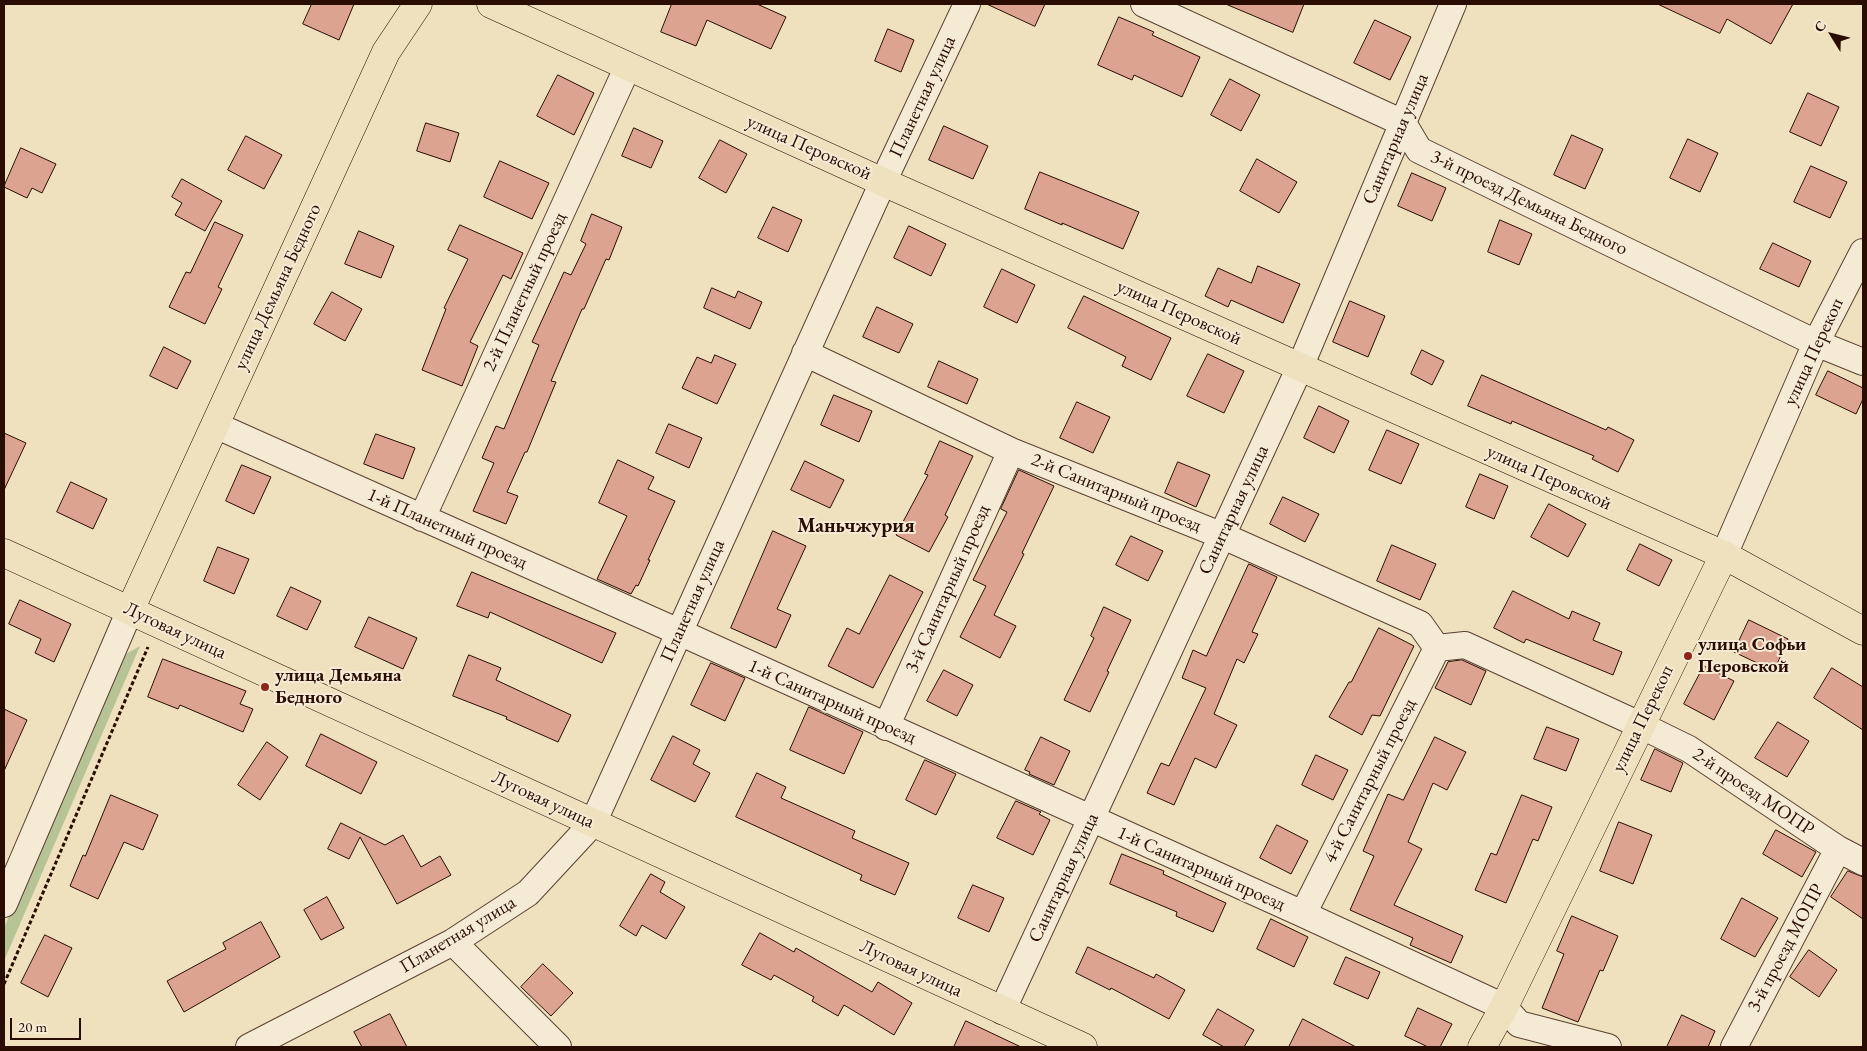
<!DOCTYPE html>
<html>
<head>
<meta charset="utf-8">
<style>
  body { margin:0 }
  #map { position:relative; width:1867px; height:1051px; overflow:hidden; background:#efe0be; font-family:"EB Garamond",serif }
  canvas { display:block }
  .frame { position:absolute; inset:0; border:5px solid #290c02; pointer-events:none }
  .north { position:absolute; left:1807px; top:10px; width:50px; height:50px; -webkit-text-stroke:4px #f5ebd5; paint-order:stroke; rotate:306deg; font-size:14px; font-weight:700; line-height:20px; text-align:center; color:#290c02 }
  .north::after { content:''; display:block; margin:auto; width:18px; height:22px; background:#290c02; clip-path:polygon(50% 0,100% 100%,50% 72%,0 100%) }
  .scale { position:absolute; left:10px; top:1018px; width:71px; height:22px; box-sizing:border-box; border:2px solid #290c02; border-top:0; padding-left:6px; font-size:15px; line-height:18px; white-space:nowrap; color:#290c02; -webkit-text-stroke:4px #f5ebd5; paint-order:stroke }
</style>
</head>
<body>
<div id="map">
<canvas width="1867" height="1051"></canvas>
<div class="frame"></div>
<div class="north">С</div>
<div class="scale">20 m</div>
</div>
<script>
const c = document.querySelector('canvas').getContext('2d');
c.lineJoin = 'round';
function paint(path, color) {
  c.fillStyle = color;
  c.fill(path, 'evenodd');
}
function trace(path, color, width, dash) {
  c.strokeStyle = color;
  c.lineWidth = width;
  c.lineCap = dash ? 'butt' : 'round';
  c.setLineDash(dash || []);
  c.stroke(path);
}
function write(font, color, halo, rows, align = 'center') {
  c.font = font + ' "EB Garamond",serif';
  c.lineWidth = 4;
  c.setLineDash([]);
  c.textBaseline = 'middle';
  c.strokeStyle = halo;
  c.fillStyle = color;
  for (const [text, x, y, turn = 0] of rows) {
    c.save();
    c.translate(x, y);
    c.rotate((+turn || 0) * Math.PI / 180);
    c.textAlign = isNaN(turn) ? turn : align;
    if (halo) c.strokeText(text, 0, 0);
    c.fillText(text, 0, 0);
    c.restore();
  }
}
paint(new Path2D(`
  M 140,646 L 4,961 L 4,928 L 119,658 Z`), '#b5c395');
const building = new Path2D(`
  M 312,4 L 354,4 L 339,40 L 303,24 Z
  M 672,4 L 757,4 L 786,17 L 771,49 L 707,20 L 696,46 L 661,32 Z
  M 987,4 L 1045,4 L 1035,26 Z
  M 1226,4 L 1304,4 L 1293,32 Z
  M 1658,4 L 1793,4 L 1771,44 L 1727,19 L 1720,33 Z
  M 1119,17 L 1154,32 L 1152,35 L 1200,57 L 1182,97 L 1134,75 L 1132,80 L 1098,65 Z
  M 1375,20 L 1411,37 L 1390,80 L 1354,63 Z
  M 888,29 L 914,40 L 901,72 L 875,61 Z
  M 558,75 L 594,93 L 574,135 L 537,116 Z
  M 1230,79 L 1260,95 L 1241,131 L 1211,115 Z
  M 1808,93 L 1839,107 L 1821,146 L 1790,132 Z
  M 426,123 L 459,133 L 450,162 L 417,151 Z
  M 944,126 L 988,146 L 973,179 L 929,160 Z
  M 634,128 L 663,141 L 651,168 L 622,156 Z
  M 1572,135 L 1603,149 L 1585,189 L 1554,175 Z
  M 246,136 L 282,155 L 264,189 L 228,170 Z
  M 1688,139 L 1718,153 L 1700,192 L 1670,178 Z
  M 720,140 L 747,154 L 726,193 L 699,178 Z
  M 21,148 L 56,164 L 42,193 L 32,188 L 27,198 L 4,187 Z
  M 1257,159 L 1297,182 L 1279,213 L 1240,191 Z
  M 500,161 L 549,183 L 532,219 L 484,197 Z
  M 1811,166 L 1847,182 L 1830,218 L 1794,202 Z
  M 1040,172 L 1139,212 L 1123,249 L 1062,223 L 1062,225 L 1025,209 Z
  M 1412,173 L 1446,188 L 1432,221 L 1398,206 Z
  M 182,179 L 222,201 L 205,231 L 175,215 L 182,203 L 172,197 Z
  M 773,207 L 802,220 L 788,252 L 758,238 Z
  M 592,214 L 622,227 L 609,260 L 606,259 L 584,309 L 582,309 L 551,381 L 556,382 L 527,452 L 525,452 L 507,492 L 518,496 L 506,524 L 473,511 L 494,463 L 482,458 L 496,426 L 504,429 L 539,345 L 532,342 L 564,272 L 571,275 L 586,244 L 581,241 Z
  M 1500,220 L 1532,234 L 1519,265 L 1488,252 Z
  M 215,222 L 243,235 L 218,287 L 222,289 L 205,324 L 169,307 L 186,272 L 190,273 Z
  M 460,225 L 523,253 L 511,279 L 503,275 L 470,342 L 478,346 L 462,386 L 422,370 L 446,309 L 444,308 L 468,259 L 448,250 Z
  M 909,226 L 946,244 L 931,276 L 894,258 Z
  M 359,231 L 394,246 L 381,278 L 345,264 Z
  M 1773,243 L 1811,261 L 1799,287 L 1760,269 Z
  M 1258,266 L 1300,284 L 1283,323 L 1231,300 L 1228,307 L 1205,296 L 1218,268 L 1251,283 Z
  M 1002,269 L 1035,285 L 1017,323 L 984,307 Z
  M 712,288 L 735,298 L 738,291 L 762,302 L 750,329 L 704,308 Z
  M 332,292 L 362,309 L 345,341 L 314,324 Z
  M 1084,296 L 1171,338 L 1151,380 L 1122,366 L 1126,357 L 1068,328 Z
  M 1350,301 L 1385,316 L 1368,357 L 1333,342 Z
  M 877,307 L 913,324 L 899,353 L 863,337 Z
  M 164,347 L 191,361 L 177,389 L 150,376 Z
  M 1422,350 L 1444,361 L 1432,385 L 1411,374 Z
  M 1208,354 L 1244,371 L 1224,413 L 1187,396 Z
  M 715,355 L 736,364 L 717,404 L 682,388 L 697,357 L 711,363 Z
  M 939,361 L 978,379 L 967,404 L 928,387 Z
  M 1828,371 L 1863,388 L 1863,399 L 1856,414 L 1816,395 Z
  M 1482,375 L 1606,430 L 1608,427 L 1634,440 L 1618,472 L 1592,459 L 1594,456 L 1512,421 L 1511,424 L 1468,406 Z
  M 834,395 L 872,411 L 859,442 L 821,425 Z
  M 1077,402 L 1110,417 L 1093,453 L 1060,438 Z
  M 1319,406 L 1349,421 L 1334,453 L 1304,438 Z
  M 669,424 L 702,438 L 689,468 L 656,453 Z
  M 1387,430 L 1419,444 L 1401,484 L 1369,470 Z
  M 4,433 L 26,443 L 4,490 Z
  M 376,434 L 415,448 L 403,479 L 364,464 Z
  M 940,441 L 973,456 L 945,515 L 948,517 L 929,552 L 896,535 L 928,475 L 925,474 Z
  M 618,460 L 654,477 L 648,489 L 675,501 L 648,560 L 650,560 L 638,586 L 636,585 L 631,594 L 597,579 L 627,516 L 599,503 Z
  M 805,461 L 844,480 L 830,508 L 791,490 Z
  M 1178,462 L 1210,475 L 1196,507 L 1165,493 Z
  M 242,465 L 271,477 L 254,514 L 226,501 Z
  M 1019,470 L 1054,486 L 1022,553 L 1024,554 L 994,615 L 1016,626 L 1000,658 L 960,637 L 986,586 L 973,580 L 1007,512 L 1001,509 Z
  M 1480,474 L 1508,486 L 1494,519 L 1466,507 Z
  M 71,482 L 107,499 L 93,529 L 57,512 Z
  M 1283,497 L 1319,514 L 1305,542 L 1270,524 Z
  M 1549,504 L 1586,524 L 1568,557 L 1531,537 Z
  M 773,531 L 806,546 L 777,609 L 791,615 L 776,648 L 731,628 Z
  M 1131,536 L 1163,551 L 1148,581 L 1116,565 Z
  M 1640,544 L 1672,560 L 1659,586 L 1627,570 Z
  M 1392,545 L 1436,564 L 1420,600 L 1377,581 Z
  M 218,547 L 249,559 L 234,594 L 204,581 Z
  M 1249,564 L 1277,577 L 1252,632 L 1258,634 L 1244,663 L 1237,659 L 1214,714 L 1237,725 L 1216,768 L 1195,758 L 1174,805 L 1147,793 L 1161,763 L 1169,766 L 1206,688 L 1182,678 L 1193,650 L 1206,656 Z
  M 472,572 L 616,633 L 602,663 L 490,612 L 488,618 L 457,606 Z
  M 890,575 L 923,592 L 873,688 L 828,666 L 847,628 L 859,634 Z
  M 291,587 L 321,601 L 307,630 L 277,616 Z
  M 1513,591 L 1569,619 L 1572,611 L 1600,623 L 1593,640 L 1622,652 L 1613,675 L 1526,639 L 1524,643 L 1494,628 Z
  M 20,600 L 71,624 L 54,662 L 35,653 L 41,639 L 9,624 Z
  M 1104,607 L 1131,620 L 1107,671 L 1109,672 L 1090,712 L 1064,700 L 1094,638 L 1091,636 Z
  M 369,617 L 417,638 L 403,669 L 355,647 Z
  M 1749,620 L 1788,639 L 1774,671 L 1734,652 Z
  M 1379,628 L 1414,646 L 1380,716 L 1372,715 L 1362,735 L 1329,717 L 1349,682 L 1351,682 Z
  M 469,655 L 501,668 L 496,680 L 571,715 L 558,742 L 506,719 L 507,717 L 453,696 Z
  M 163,659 L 246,691 L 240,704 L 253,709 L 243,732 L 180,705 L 178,709 L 148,697 Z
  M 1462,660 L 1486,671 L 1471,705 L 1435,688 L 1448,662 Z
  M 711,663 L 745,678 L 725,721 L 691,705 Z
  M 1704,666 L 1734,681 L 1714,720 L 1684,704 Z
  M 1832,668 L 1863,687 L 1863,730 L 1814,698 Z
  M 944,670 L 973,685 L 957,716 L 927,701 Z
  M 809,707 L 863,732 L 844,774 L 790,750 Z
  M 4,709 L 27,720 L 4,771 Z
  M 1778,722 L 1809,741 L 1787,777 L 1755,758 Z
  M 1547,727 L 1579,739 L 1566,771 L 1534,759 Z
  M 321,734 L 377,762 L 361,794 L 306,766 Z
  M 673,736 L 700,750 L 693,764 L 710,773 L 695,802 L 651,780 Z
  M 1041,737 L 1070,751 L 1054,785 L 1029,774 L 1030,772 L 1025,770 Z
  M 1435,737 L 1466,752 L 1447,790 L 1433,783 L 1408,842 L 1422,849 L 1394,905 L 1463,936 L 1451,963 L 1410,945 L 1413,938 L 1350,910 L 1374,856 L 1363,851 L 1388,794 L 1403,800 Z
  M 267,742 L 288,757 L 260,800 L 238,785 Z
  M 1655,749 L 1683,763 L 1671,792 L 1641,780 Z
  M 1316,755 L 1348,770 L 1333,800 L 1302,785 Z
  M 925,760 L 956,774 L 936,815 L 906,800 Z
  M 757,773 L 786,787 L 781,798 L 855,831 L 852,838 L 909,863 L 895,895 L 860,880 L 862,875 L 736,817 Z
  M 111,795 L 158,815 L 143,850 L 124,842 L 98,899 L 70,886 L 83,855 L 85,856 Z
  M 1522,795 L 1552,807 L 1538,841 L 1533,839 L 1506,903 L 1475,890 L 1491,853 L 1496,855 Z
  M 1016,801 L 1041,812 L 1039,814 L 1050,820 L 1033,855 L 997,838 Z
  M 1619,822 L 1652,835 L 1633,884 L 1600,871 Z
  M 341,823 L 385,845 L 403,835 L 421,867 L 440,856 L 451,875 L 397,904 L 360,837 L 349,859 L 328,849 Z
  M 1277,825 L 1308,841 L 1291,874 L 1260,858 Z
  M 1776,830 L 1816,852 L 1802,877 L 1763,854 Z
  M 1122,854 L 1164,871 L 1163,874 L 1226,903 L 1213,932 L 1176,916 L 1177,912 L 1110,884 Z
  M 1848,871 L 1863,877 L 1863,919 L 1831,897 Z
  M 651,874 L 665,882 L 660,892 L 685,907 L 666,939 L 642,925 L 636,936 L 620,926 Z
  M 973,885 L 1004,898 L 989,932 L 958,918 Z
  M 327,897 L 344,928 L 321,940 L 304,910 Z
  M 1742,898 L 1778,918 L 1755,957 L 1721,939 Z
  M 1572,916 L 1618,936 L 1603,971 L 1600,970 L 1578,1022 L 1542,1008 L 1564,954 L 1557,951 Z
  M 1271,919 L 1308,937 L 1294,967 L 1257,949 Z
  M 261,922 L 280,957 L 184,1012 L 167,981 L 226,949 L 223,943 Z
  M 760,933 L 794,952 L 796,948 L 872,992 L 878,982 L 912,1003 L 894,1035 L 844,1005 L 838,1016 L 812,1001 L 814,997 L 774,975 L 771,980 L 742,965 Z
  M 45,935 L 72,948 L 48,997 L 21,983 Z
  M 1088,947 L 1154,978 L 1156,974 L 1185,990 L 1169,1019 L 1111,988 L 1110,990 L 1076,973 Z
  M 1809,950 L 1837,970 L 1819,997 L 1790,977 Z
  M 1346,957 L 1380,972 L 1368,999 L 1334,984 Z
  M 543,964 L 573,993 L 551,1016 L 521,987 Z
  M 1418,1008 L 1452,1024 L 1440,1047 L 1428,1047 L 1405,1036 Z
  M 1218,1009 L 1254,1030 L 1244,1047 L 1224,1047 L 1203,1035 Z
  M 390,1014 L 407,1047 L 362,1047 L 354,1032 Z
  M 1682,1015 L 1715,1031 L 1708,1047 L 1667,1047 Z
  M 1303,1019 L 1356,1047 L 1289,1047 Z
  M 966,1021 L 1021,1047 L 954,1047 Z`);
paint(building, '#dca391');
trace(building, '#290c02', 1);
const minor = new Path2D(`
  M 1144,4 L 1403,123 L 1419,150 L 1816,343 L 1863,362
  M 805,353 L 1011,451 L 1223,536 L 1420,624 L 1437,648 L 1465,645 L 1640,725 L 1689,749 L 1838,849 L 1863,862
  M 215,425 L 679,632 L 1303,914 L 1504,1007 L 1519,1024 L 1608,1047
  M 422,518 L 628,66
  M 1724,555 L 1816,343 L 1863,252
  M 886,727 L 1011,451
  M 4,904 L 130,610
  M 1303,914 L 1437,648
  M 453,942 L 558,1047
  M 1002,1011 L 1300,367 L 1453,4
  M 249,1047 L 453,942 L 528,893 L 593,823 L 883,182 L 967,4
  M 1734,1047 L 1838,849`);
const major = new Path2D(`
  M 491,4 L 883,182 L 1724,555 L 1863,631
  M 4,553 L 1083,1047
  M 130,610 L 386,52 L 418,4
  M 1482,1047 L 1504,1007 L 1724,555`);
trace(minor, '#5a4131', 28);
trace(major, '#290c02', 29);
trace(new Path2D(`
  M 4,984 L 148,647`), '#290c02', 3, [4, 2.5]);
trace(minor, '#f5ebd5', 26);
trace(major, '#efe0be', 28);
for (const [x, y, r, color] of [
  [1688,656,5,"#8f2418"],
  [265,687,5,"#8f2418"]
]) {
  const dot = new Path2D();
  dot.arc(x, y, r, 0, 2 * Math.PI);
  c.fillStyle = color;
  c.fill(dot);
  trace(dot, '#f5ebd5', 2);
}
write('19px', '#290c02', '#f5ebd5', [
  ["Планетная улица",923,97,-65],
  ["Санитарная улица",1396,139,-67],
  ["улица Перовской",809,148,24],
  ["3-й проезд Демьяна Бедного",1529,203,26],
  ["улица Демьяна Бедного",278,287,-65],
  ["2-й Планетный проезд",525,292,-65],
  ["улица Перовской",1179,313,24],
  ["улица Перекоп",1814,352,-65],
  ["улица Перовской",1549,478,24],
  ["2-й Санитарный проезд",1116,493,22],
  ["Санитарная улица",1234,510,-65],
  ["1-й Планетный проезд",447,529,24],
  ["3-й Санитарный проезд",948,589,-66],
  ["Планетная улица",693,601,-66],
  ["Луговая улица",175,631,25],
  ["1-й Санитарный проезд",832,702,24],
  ["улица Перекоп",1643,719,-64],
  ["4-й Санитарный проезд",1370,781,-63],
  ["2-й проезд МОПР",1753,792,34],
  ["Луговая улица",543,800,25],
  ["1-й Санитарный проезд",1201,869,24],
  ["Санитарная улица",1064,878,-65],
  ["Планетная улица",458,935,-31],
  ["3-й проезд МОПР",1786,948,-62],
  ["Луговая улица",911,969,25]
]);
write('bold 19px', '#290c02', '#f5ebd5', [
  ["улица Софьи",1698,645],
  ["Перовской",1698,667],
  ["улица Демьяна",275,676],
  ["Бедного",275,698]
], 'left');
write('bold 20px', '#290c02', '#f5ebd5', [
  ["Маньчжурия",856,527]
]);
</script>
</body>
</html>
